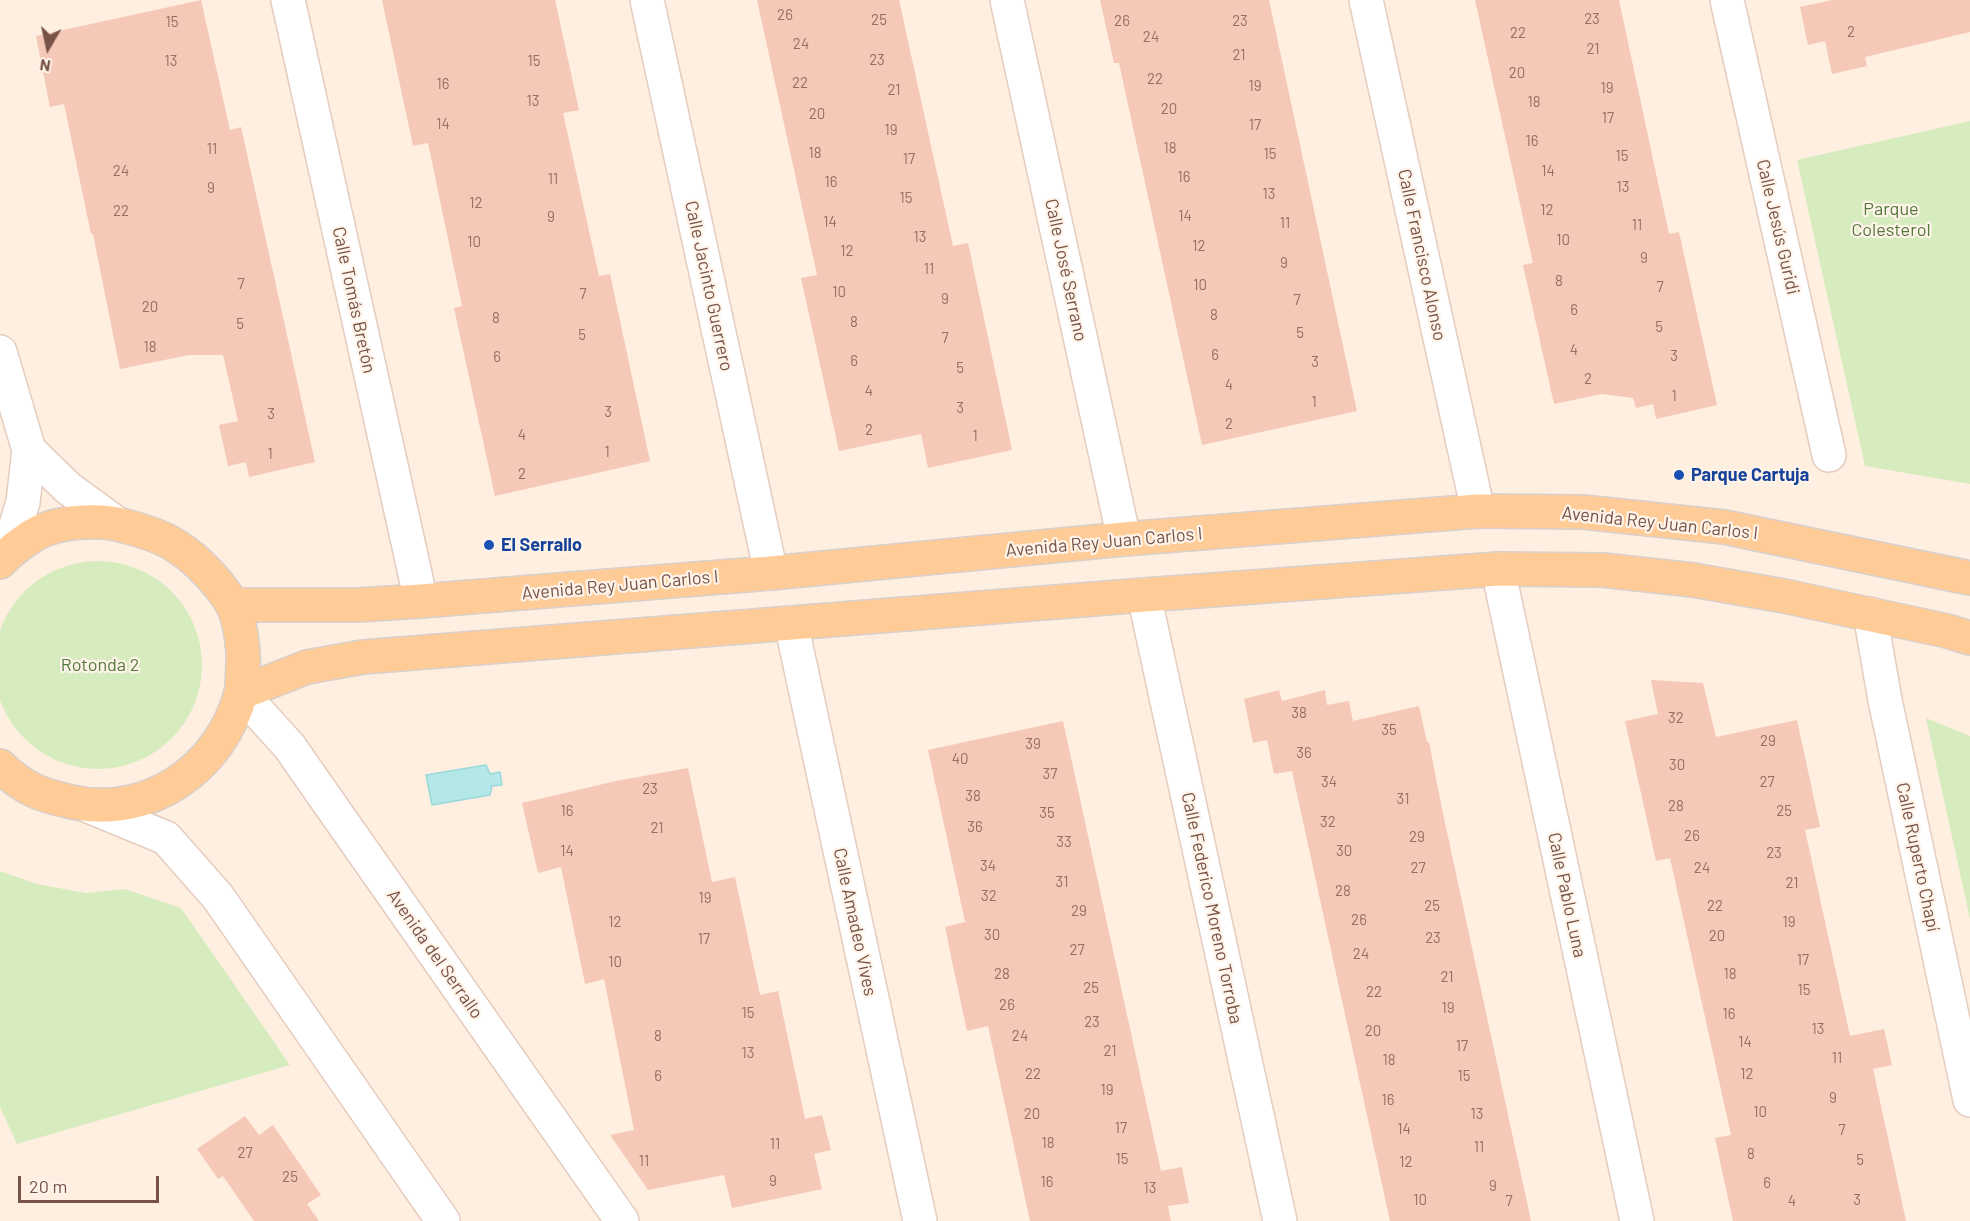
<!DOCTYPE html>
<html>
<head>
<meta charset="utf-8">
<style>
  body { margin:0 }
  #map { position:relative; width:1970px; height:1221px; overflow:hidden; background:#feefe1; font-family:Barlow,sans-serif }
  canvas { display:block }
  .north { position:absolute; left:18px; top:18px; width:60px; height:60px; -webkit-text-stroke:4px #fff4e9; paint-order:stroke; rotate:189deg; font-size:16px; font-weight:700; line-height:24px; text-align:center; color:#775246 }
  .north::after { content:''; display:block; margin:auto; width:21px; height:27px; background:#775246; clip-path:polygon(50% 0,100% 100%,50% 72%,0 100%) }
  .scale { position:absolute; left:18px; top:1176px; width:141px; height:27px; box-sizing:border-box; border:3px solid #775246; border-top:0; padding-left:8px; font-size:18px; line-height:21px; white-space:nowrap; color:#775246; -webkit-text-stroke:4px #fff4e9; paint-order:stroke }
</style>
</head>
<body>
<div id="map">
<canvas width="1970" height="1221"></canvas>
<div class="north">N</div>
<div class="scale">20 m</div>
</div>
<script>
const c = document.querySelector('canvas').getContext('2d');
c.lineJoin = 'round';
function paint(path, color) {
  c.fillStyle = color;
  c.fill(path, 'evenodd');
}
function trace(path, color, width, dash) {
  c.strokeStyle = color;
  c.lineWidth = width;
  c.lineCap = dash ? 'butt' : 'round';
  c.setLineDash(dash || []);
  c.stroke(path);
}
function write(font, color, halo, rows, align = 'center') {
  c.font = font + ' Barlow,sans-serif';
  c.lineWidth = 4.5;
  c.setLineDash([]);
  c.textBaseline = 'middle';
  c.strokeStyle = halo;
  c.fillStyle = color;
  for (const [text, x, y, turn = 0] of rows) {
    c.save();
    c.translate(x, y);
    c.rotate((+turn || 0) * Math.PI / 180);
    c.textAlign = isNaN(turn) ? turn : align;
    if (halo) c.strokeText(text, 0, 0);
    c.fillText(text, 0, 0);
    c.restore();
  }
}
paint(new Path2D(`
  M 1970,121 L 1970,484 L 1865,466 L 1797,160 Z
  M-6 665a104 104 0 1 1 208 0a104 104 0 1 1-208 0Z
  M 1926,718 L 1970,736 L 1970,919 Z
  M 0,871 L 37,884 L 86,893 L 125,889 L 181,908 L 290,1065 L 17,1144 L 0,1107 Z`), '#d6ecbf');
const water = new Path2D(`
  M 486,765 L 490,774 L 500,772 L 502,785 L 492,786 L 490,795 L 432,805 L 426,775 Z`);
paint(water, '#b4e7e8');
trace(water, '#9ad8db', 1.5);
paint(new Path2D(`
  M 201,0 L 230,130 L 241,127 L 315,462 L 249,477 L 246,462 L 228,466 L 219,425 L 238,421 L 223,355 L 189,355 L 120,369 L 93,234 L 91,234 L 64,104 L 50,107 L 36,36 Z
  M 382,0 L 555,0 L 579,110 L 563,113 L 599,276 L 610,274 L 650,461 L 495,496 L 454,308 L 462,306 L 428,143 L 413,146 Z
  M 757,0 L 899,0 L 953,246 L 968,243 L 1012,450 L 928,468 L 921,434 L 839,451 L 801,278 L 817,275 Z
  M 1100,0 L 1269,0 L 1357,411 L 1202,445 L 1119,63 L 1114,63 Z
  M 1475,0 L 1619,0 L 1669,234 L 1679,232 L 1717,405 L 1656,419 L 1653,404 L 1636,408 L 1633,398 L 1602,394 L 1554,404 L 1523,265 L 1533,263 Z
  M 1832,0 L 1970,0 L 1970,32 L 1865,57 L 1867,66 L 1832,74 L 1825,41 L 1808,45 L 1800,7 Z
  M 1651,680 L 1703,683 L 1716,737 L 1797,720 L 1820,827 L 1805,830 L 1850,1036 L 1884,1029 L 1892,1065 L 1873,1069 L 1906,1221 L 1733,1221 L 1715,1138 L 1731,1135 L 1670,858 L 1656,861 L 1625,721 L 1658,714 Z
  M 1279,690 L 1282,701 L 1325,690 L 1327,705 L 1349,701 L 1353,721 L 1419,706 L 1427,742 L 1429,742 L 1442,809 L 1531,1221 L 1390,1221 L 1292,771 L 1274,774 L 1267,740 L 1253,743 L 1244,699 Z
  M 1063,721 L 1161,1171 L 1182,1167 L 1189,1203 L 1168,1206 L 1171,1221 L 1030,1221 L 988,1026 L 967,1031 L 952,961 L 945,927 L 965,922 L 928,750 Z
  M 688,768 L 712,882 L 735,877 L 760,995 L 778,991 L 805,1119 L 822,1115 L 831,1150 L 814,1154 L 822,1189 L 732,1208 L 724,1175 L 648,1190 L 610,1135 L 634,1130 L 604,979 L 585,984 L 561,867 L 538,873 L 522,803 L 616,781 Z
  M 245,1116 L 259,1135 L 273,1125 L 321,1195 L 307,1204 L 319,1221 L 254,1221 L 223,1176 L 218,1179 L 197,1149 Z`), '#f5c8b7');
const minor = new Path2D(`
  M 288,0 L 421,601
  M 647,0 L 771,573
  M 1007,0 L 1124,539
  M 1366,0 L 1478,511
  M 1727,0 L 1829,455
  M 0,352 L 29,450 L 23,502 L 7,554
  M 29,450 L 68,488 L 116,523
  M 1498,569 L 1637,1221
  M 1144,595 L 1280,1221
  M 1870,614 L 1885,700 L 1970,1100
  M 791,623 L 920,1221`);
const tertiary = new Path2D(`
  M 241,693 L 290,747 L 303,766 L 622,1221
  M 91,807 L 166,838 L 218,897 L 443,1221`);
const primary = new Path2D(`
  M 0,562 C 10,551 31,535 44,530 C 66,521 102,519 125,526 C 143,531 164,537 179,548 C 198,560 221,585 232,604 C 240,618 244,650 243,666 C 242,675 243,685 241,693 C 221,768 149,819 72,802 C 40,795 24,789 0,766
  M 233,605 L 358,605 L 421,601 L 771,573 L 1124,539 L 1478,511 L 1583,512 L 1724,527 L 1970,578
  M 241,693 L 307,667 L 363,657 L 1144,595 L 1498,569 L 1602,570 L 1693,580 L 1784,596 L 1947,631 L 1970,638`);
trace(minor, '#e5ccbf', 36);
trace(tertiary, '#e5ccbf', 36);
trace(primary, '#d9cfcb', 36);
trace(minor, '#fff', 33);
trace(tertiary, '#fff', 33);
trace(primary, '#ffcc97', 33);
for (const [x, y, r, color] of [
  [1679,475,6,"#1a4fb4"],
  [489,545,6,"#1a4fb4"]
]) {
  const dot = new Path2D();
  dot.arc(x, y, r, 0, 2 * Math.PI);
  c.fillStyle = color;
  c.fill(dot);
  trace(dot, '#fff4e9', 2);
}
write('15px', '#967062', null, [
  ["26",785,15],
  ["23",1592,19],
  ["25",879,20],
  ["26",1122,21],
  ["23",1240,21],
  ["15",172,22],
  ["2",1851,32],
  ["22",1518,33],
  ["24",1151,37],
  ["24",801,44],
  ["21",1593,49],
  ["21",1239,55],
  ["23",877,60],
  ["13",171,61],
  ["15",534,61],
  ["20",1517,73],
  ["22",1155,79],
  ["22",800,83],
  ["16",443,84],
  ["19",1255,86],
  ["19",1607,88],
  ["21",894,90],
  ["13",533,101],
  ["18",1534,102],
  ["20",1169,109],
  ["20",817,114],
  ["17",1608,118],
  ["14",443,124],
  ["17",1255,125],
  ["19",891,130],
  ["16",1532,141],
  ["18",1170,148],
  ["11",212,149],
  ["18",815,153],
  ["15",1270,154],
  ["15",1622,156],
  ["17",909,159],
  ["24",121,171],
  ["14",1548,171],
  ["16",1184,177],
  ["11",553,179],
  ["16",831,182],
  ["13",1623,187],
  ["9",211,188],
  ["13",1269,194],
  ["15",906,198],
  ["12",476,203],
  ["12",1547,210],
  ["22",121,211],
  ["14",1185,216],
  ["9",551,217],
  ["14",830,222],
  ["11",1285,223],
  ["11",1637,225],
  ["13",920,237],
  ["10",1563,240],
  ["10",474,242],
  ["12",1199,246],
  ["12",847,251],
  ["9",1644,258],
  ["9",1284,263],
  ["11",929,269],
  ["8",1559,281],
  ["7",241,284],
  ["10",1200,285],
  ["7",1660,287],
  ["10",839,292],
  ["7",583,294],
  ["9",945,299],
  ["7",1297,300],
  ["20",150,307],
  ["6",1574,310],
  ["8",1214,315],
  ["8",496,318],
  ["8",854,322],
  ["5",240,324],
  ["5",1659,327],
  ["5",1300,333],
  ["5",582,335],
  ["7",945,338],
  ["18",150,347],
  ["4",1574,350],
  ["6",1215,355],
  ["3",1674,356],
  ["6",497,357],
  ["6",854,361],
  ["3",1315,362],
  ["5",960,368],
  ["2",1588,379],
  ["4",1229,385],
  ["4",869,391],
  ["1",1674,396],
  ["1",1314,402],
  ["3",960,408],
  ["3",608,412],
  ["3",271,414],
  ["2",1229,424],
  ["2",869,430],
  ["4",522,435],
  ["1",975,436],
  ["1",607,452],
  ["1",270,454],
  ["2",522,474],
  ["38",1299,713],
  ["32",1676,718],
  ["35",1389,730],
  ["29",1768,741],
  ["39",1033,744],
  ["36",1304,753],
  ["40",960,759],
  ["30",1677,765],
  ["37",1050,774],
  ["34",1329,782],
  ["27",1767,782],
  ["23",650,789],
  ["38",973,796],
  ["31",1403,799],
  ["28",1676,806],
  ["16",567,811],
  ["25",1784,811],
  ["35",1047,813],
  ["32",1328,822],
  ["36",975,827],
  ["21",657,828],
  ["26",1692,836],
  ["29",1417,837],
  ["33",1064,842],
  ["14",567,851],
  ["30",1344,851],
  ["23",1774,853],
  ["34",988,866],
  ["27",1418,868],
  ["24",1702,868],
  ["31",1062,882],
  ["21",1792,883],
  ["28",1343,891],
  ["32",989,896],
  ["19",705,898],
  ["25",1432,906],
  ["22",1715,906],
  ["29",1079,911],
  ["26",1359,920],
  ["12",615,922],
  ["19",1789,922],
  ["30",992,935],
  ["20",1717,936],
  ["23",1433,938],
  ["17",704,939],
  ["27",1077,950],
  ["24",1361,954],
  ["17",1803,960],
  ["10",615,962],
  ["28",1002,974],
  ["18",1730,974],
  ["21",1447,977],
  ["25",1091,988],
  ["15",1804,990],
  ["22",1374,992],
  ["26",1007,1005],
  ["19",1448,1008],
  ["15",748,1013],
  ["16",1729,1014],
  ["23",1092,1022],
  ["13",1818,1029],
  ["20",1373,1031],
  ["8",658,1036],
  ["24",1020,1036],
  ["14",1745,1042],
  ["17",1462,1046],
  ["21",1110,1051],
  ["13",748,1053],
  ["11",1837,1058],
  ["18",1389,1060],
  ["22",1033,1074],
  ["12",1747,1074],
  ["6",658,1076],
  ["15",1464,1076],
  ["19",1107,1090],
  ["9",1833,1098],
  ["16",1388,1100],
  ["10",1760,1112],
  ["20",1032,1114],
  ["13",1477,1114],
  ["17",1121,1128],
  ["14",1404,1129],
  ["7",1842,1130],
  ["18",1048,1143],
  ["11",775,1144],
  ["11",1479,1147],
  ["27",245,1153],
  ["8",1751,1154],
  ["15",1122,1159],
  ["5",1860,1160],
  ["11",644,1161],
  ["12",1406,1162],
  ["25",290,1177],
  ["9",773,1181],
  ["16",1047,1182],
  ["6",1767,1183],
  ["9",1493,1186],
  ["13",1150,1188],
  ["10",1420,1200],
  ["3",1857,1200],
  ["7",1509,1201],
  ["4",1792,1201]
]);
write('18px', '#53783b', '#fff4e9', [
  ["Parque",1891,209],
  ["Colesterol",1891,230],
  ["Rotonda 2",100,665]
]);
write('18px', '#775246', '#fff4e9', [
  ["Calle Jesús Guridi",1778,227,77],
  ["Calle Francisco Alonso",1422,255,78],
  ["Calle José Serrano",1066,270,78],
  ["Calle Jacinto Guerrero",709,286,78],
  ["Calle Tomás Bretón",354,300,78],
  ["Avenida Rey Juan Carlos I",1660,523,6],
  ["Avenida Rey Juan Carlos I",1104,542,-5],
  ["Avenida Rey Juan Carlos I",620,585,-5],
  ["Calle Ruperto Chapí",1918,857,78],
  ["Calle Pablo Luna",1567,895,78],
  ["Calle Federico Moreno Torroba",1212,908,78],
  ["Calle Amadeo Vives",855,922,78],
  ["Avenida del Serrallo",435,954,55]
]);
write('bold 18px', '#164399', '#fff4e9', [
  ["Parque Cartuja",1691,475],
  ["El Serrallo",501,545]
], 'left');
</script>
</body>
</html>
